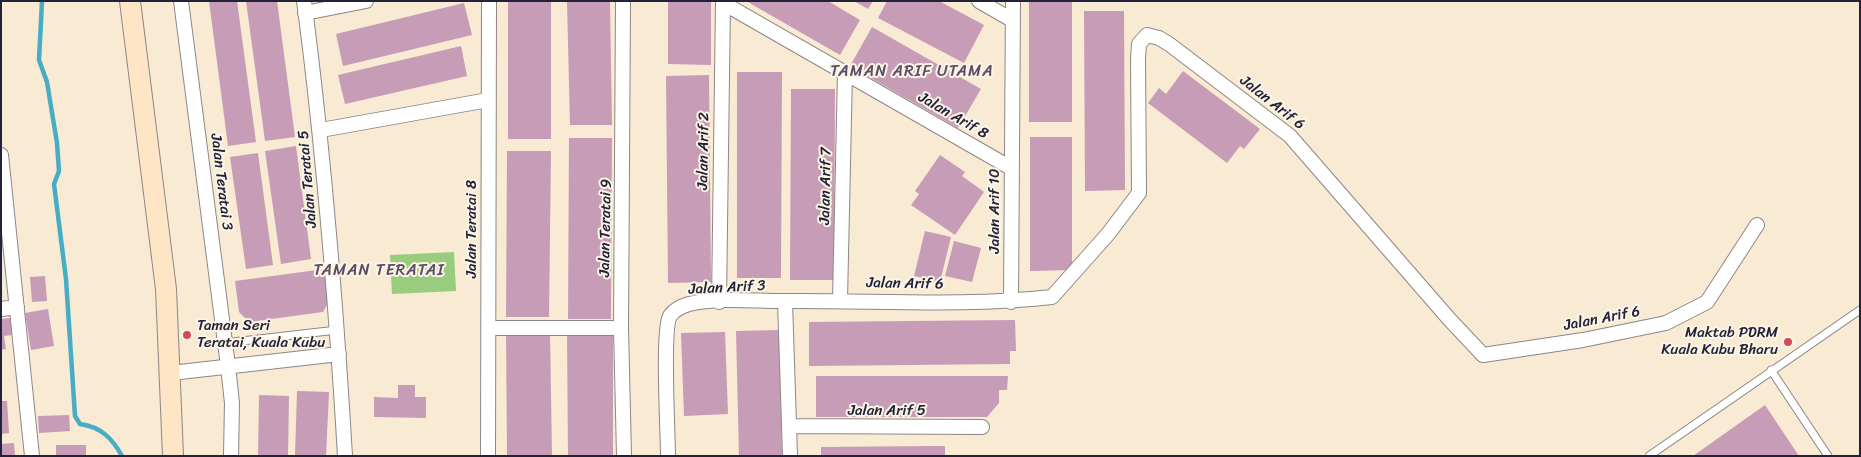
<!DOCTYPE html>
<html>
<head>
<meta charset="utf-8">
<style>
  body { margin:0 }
  #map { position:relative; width:1861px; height:457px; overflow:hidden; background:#f8ead3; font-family:Sriracha,sans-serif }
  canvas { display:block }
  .frame { position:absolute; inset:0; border:2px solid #22223b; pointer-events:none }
</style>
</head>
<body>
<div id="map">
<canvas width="1861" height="457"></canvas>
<div class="frame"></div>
</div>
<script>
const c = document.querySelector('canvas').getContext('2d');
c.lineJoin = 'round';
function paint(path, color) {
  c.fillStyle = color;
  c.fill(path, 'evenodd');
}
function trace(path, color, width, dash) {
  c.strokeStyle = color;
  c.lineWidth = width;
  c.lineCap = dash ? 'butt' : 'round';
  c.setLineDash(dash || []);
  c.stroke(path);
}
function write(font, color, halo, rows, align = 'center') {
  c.font = font + ' Sriracha,sans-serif';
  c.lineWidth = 4;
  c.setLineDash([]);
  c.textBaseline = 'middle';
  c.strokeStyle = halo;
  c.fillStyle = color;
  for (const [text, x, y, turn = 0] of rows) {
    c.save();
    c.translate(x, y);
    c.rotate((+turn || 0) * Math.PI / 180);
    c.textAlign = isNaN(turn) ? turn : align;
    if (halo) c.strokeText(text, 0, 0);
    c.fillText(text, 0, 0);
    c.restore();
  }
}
paint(new Path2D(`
  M 454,252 L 456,291 L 392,294 L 390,255 Z`), '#99cc7c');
trace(new Path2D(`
  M 42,1 L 39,60 L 47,82 L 57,143 L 59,171 L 54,184 L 66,279 L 75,416 L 80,424 C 101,427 112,438 122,456`), '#47adc6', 4.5);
paint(new Path2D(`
  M 209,1 L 237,1 L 256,142 L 228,146 Z
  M 246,1 L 277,1 L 295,137 L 265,141 Z
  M 508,1 L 551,1 L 551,139 L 508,139 Z
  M 567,1 L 610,1 L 612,125 L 570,125 Z
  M 668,1 L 711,1 L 711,65 L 668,64 Z
  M 746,1 L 828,1 L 860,20 L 840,55 Z
  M 854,1 L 873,1 L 868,9 Z
  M 887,1 L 939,1 L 984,25 L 964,63 L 878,18 Z
  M 1029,1 L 1072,1 L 1072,122 L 1029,122 Z
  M 464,3 L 472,35 L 343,66 L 336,34 Z
  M 1084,11 L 1124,11 L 1125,190 L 1085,191 Z
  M 872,27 L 981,89 L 958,128 L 850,66 Z
  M 461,46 L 467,76 L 345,104 L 338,75 Z
  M 1183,71 L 1260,129 L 1244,149 L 1240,146 L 1227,163 L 1148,103 L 1159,88 L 1166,94 Z
  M 737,72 L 782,72 L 781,278 L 737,278 Z
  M 709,75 L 711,282 L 668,283 L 666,76 Z
  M 791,89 L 835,89 L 834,280 L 790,280 Z
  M 1030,137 L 1072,137 L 1072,270 L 1030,271 Z
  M 569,138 L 612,138 L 611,319 L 568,319 Z
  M 296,146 L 311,259 L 281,264 L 265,151 Z
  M 507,151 L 551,151 L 549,317 L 506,317 Z
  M 258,153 L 273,265 L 246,269 L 230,157 Z
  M 940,155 L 965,172 L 962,176 L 984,192 L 955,235 L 911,205 L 919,194 L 915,191 Z
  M 925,231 L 951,237 L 940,282 L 914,276 Z
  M 954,241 L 981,248 L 972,282 L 945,276 Z
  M 325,269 L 329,301 L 323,312 L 249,322 L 239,312 L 235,281 Z
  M 45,276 L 47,301 L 32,302 L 30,277 Z
  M 48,309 L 54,346 L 31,350 L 25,313 Z
  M 10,318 L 12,335 L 4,336 L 6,349 L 1,350 L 1,319 Z
  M 1015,320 L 1016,351 L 1010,351 L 1010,364 L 809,366 L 809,322 Z
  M 779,330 L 782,456 L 739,456 L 736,331 Z
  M 506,331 L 550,331 L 552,456 L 507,456 Z
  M 613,331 L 613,456 L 568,456 L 567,332 Z
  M 725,332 L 728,414 L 684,416 L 681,333 Z
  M 816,376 L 1008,376 L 1007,390 L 999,390 L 999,403 L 987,417 L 816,417 Z
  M 398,385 L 415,385 L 415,397 L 426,397 L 426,418 L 374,417 L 374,397 L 398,398 Z
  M 297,391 L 329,392 L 326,456 L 295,456 Z
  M 259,395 L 289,396 L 288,456 L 258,456 Z
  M 1,401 L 7,401 L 9,433 L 1,434 Z
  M 1765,405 L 1799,456 L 1693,456 Z
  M 69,415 L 70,431 L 39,433 L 38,416 Z
  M 14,443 L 15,456 L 1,456 L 1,444 Z
  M 56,445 L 86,445 L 86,456 L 56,456 Z
  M 931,446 L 945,446 L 945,456 L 821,456 L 821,447 Z`), '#c79cb7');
const lane = new Path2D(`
  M 224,343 L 337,330
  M 1771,370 L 1828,456
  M 1649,456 L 1860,310`);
const street = new Path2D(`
  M 181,1 L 228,366 L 232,403 L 231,456
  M 304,1 C 324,152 336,304 345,456
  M 623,1 L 621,328 L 624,456
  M 979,1 L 1012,20
  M 723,3 L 1011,168
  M 305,13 L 366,1
  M 321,130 L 488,100
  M 1,155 L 32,456
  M 840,300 L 845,73
  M 785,301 L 790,456
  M 719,302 L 723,1
  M 1011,302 L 1013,1
  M 1,309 L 17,307
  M 488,328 L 621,328
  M 171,373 L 339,354
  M 791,426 L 982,427
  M 488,456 L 489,1
  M 668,456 C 668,433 662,330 670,316 C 674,310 682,306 689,304 C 718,297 753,301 783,301 C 872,300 963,307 1052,297 L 1108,234 L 1139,193 L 1138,59 L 1139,44 L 1147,35 L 1159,38 L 1169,44 L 1290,136 L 1450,320 L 1483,355 L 1583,340 L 1666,323 L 1707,302 L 1757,225`);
const secondary = new Path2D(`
  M 130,1 L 166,289 L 173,456`);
trace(lane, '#8d8687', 9);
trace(street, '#8d8687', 16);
trace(secondary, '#8d8687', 22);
trace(lane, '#fff', 7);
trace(street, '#fff', 14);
trace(secondary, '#fde5c5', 20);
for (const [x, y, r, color] of [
  [187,335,5,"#d1495b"],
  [1788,342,5,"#d1495b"]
]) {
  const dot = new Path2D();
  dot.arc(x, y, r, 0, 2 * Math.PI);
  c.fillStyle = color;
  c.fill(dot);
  trace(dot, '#fcf5e5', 2);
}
write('15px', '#22223b', '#fcf5e5', [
  ["Jalan Arif 6",1272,103,38],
  ["Jalan Arif 8",953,116,30],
  ["Jalan Arif 2",704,151,-89],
  ["Jalan Teratai 5",308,179,-95],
  ["Jalan Teratai 3",221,182,83],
  ["Jalan Arif 7",826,186,-89],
  ["Jalan Arif 10",995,211,-90],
  ["Jalan Teratai 9",606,228,-89],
  ["Jalan Teratai 8",472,229,-90],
  ["Jalan Arif 6",905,284,1],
  ["Jalan Arif 3",727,288,-3],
  ["Jalan Arif 6",1602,319,-11],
  ["Jalan Arif 5",887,411]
]);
write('15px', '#22223b', '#fcf5e5', [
  ["Taman Seri",197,326],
  ["Teratai, Kuala Kubu",197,343],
  ["Maktab PDRM",1778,333,"right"],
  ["Kuala Kubu Bharu",1778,350,"right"]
], 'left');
c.letterSpacing = '1px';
write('16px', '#5c4d66', '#fcf5e5', [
  ["TAMAN ARIF UTAMA",912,72],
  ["TAMAN TERATAI",379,271]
]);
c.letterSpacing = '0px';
</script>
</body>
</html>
